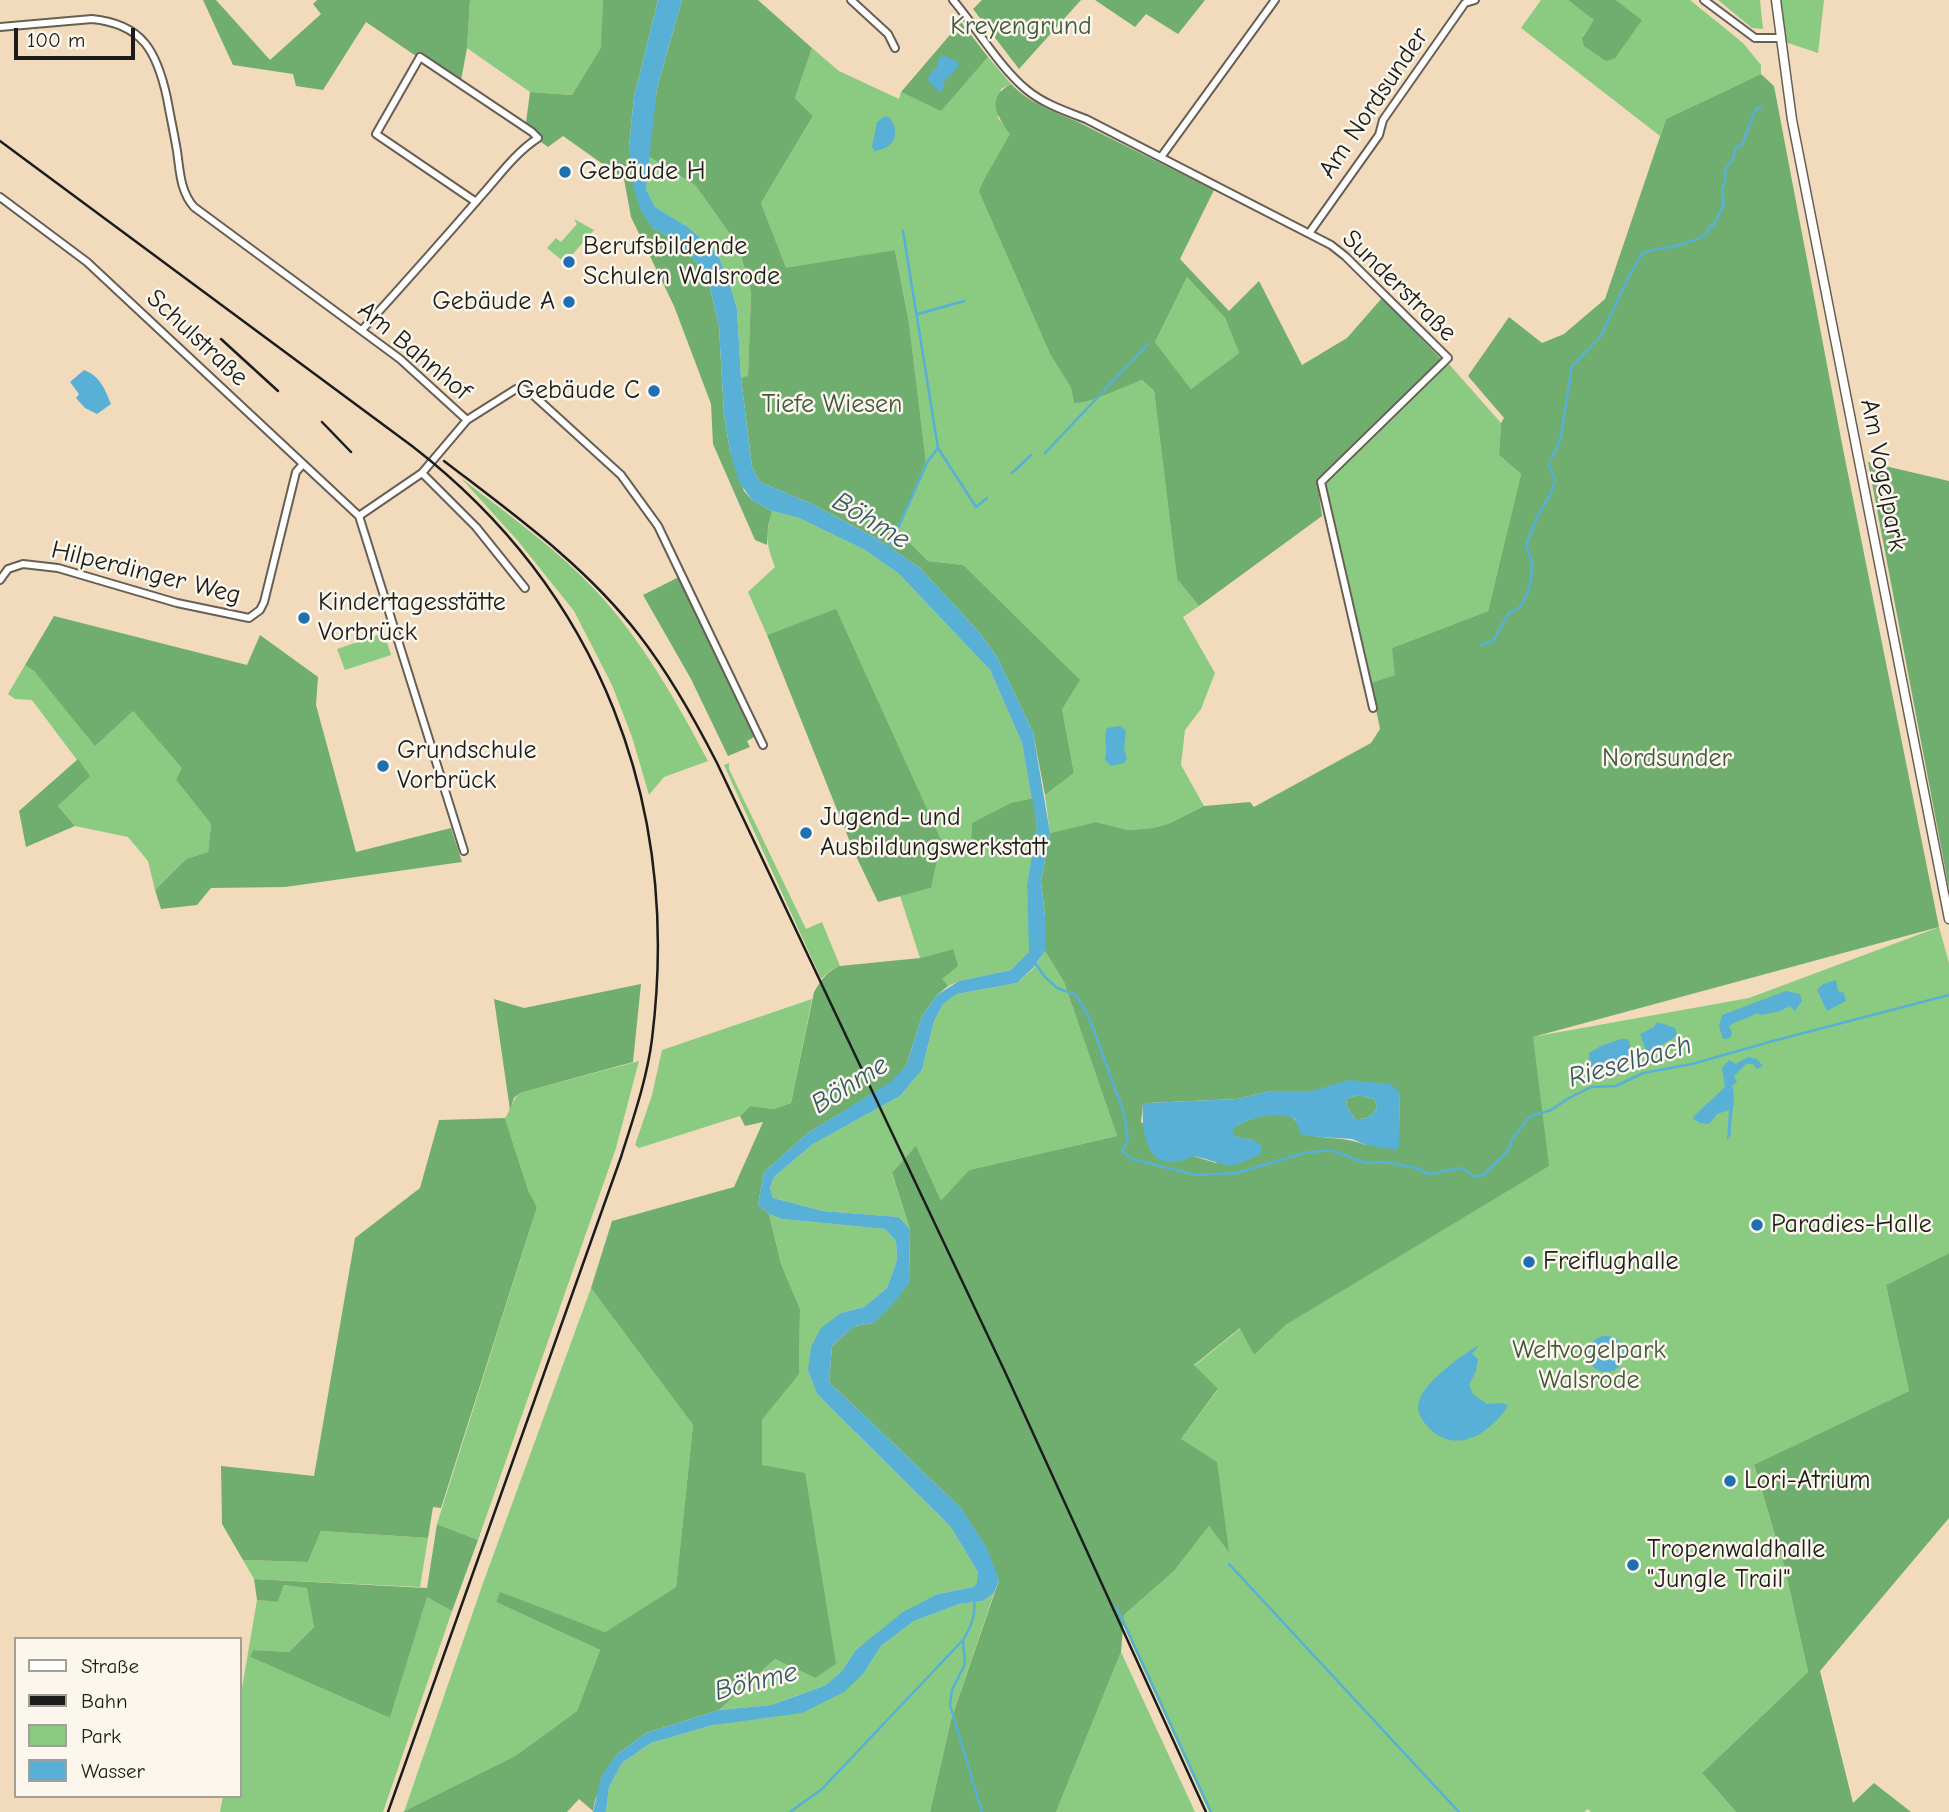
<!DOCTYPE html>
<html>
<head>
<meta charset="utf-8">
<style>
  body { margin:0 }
  #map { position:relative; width:1949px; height:1812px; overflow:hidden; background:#f2dbbc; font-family:"Comic Neue",sans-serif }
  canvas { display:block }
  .legend { position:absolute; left:14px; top:1637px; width:228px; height:161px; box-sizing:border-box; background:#fbf7ec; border:2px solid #a29f99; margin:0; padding:9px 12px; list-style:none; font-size:21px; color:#1c1c1c }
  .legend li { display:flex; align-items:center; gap:14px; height:35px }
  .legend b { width:35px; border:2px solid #a29f99 }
  .scale { position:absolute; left:14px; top:28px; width:121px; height:32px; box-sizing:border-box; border:4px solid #1c1c1c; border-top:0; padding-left:9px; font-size:21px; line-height:24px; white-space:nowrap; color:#1c1c1c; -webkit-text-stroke:5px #fbf7ec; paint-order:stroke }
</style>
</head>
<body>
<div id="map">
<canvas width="1949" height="1812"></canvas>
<ul class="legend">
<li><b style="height:9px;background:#fff"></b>Straße</li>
<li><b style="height:9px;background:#1c1c1c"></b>Bahn</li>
<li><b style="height:19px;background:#8aca81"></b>Park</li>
<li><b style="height:19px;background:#59b0d6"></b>Wasser</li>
</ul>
<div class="scale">100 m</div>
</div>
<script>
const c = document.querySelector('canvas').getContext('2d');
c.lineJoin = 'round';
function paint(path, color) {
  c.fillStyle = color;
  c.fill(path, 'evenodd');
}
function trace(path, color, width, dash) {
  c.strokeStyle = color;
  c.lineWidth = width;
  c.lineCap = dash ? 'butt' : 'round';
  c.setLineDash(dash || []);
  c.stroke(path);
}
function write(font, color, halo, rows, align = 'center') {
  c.font = font + ' "Comic Neue",sans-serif';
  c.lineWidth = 5;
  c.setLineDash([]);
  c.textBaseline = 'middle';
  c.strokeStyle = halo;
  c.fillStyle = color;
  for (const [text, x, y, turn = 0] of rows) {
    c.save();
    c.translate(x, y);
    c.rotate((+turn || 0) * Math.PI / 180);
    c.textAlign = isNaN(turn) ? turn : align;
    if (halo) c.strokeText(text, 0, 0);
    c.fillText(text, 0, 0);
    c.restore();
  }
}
paint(new Path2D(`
  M 470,0 L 603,0 L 602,48 L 572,95 L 530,92 L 467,48 Z
  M 1541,0 L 1568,0 L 1595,20 L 1582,37 L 1642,20 L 1616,0 L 1690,0 L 1743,43 L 1761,65 L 1761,74 L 1666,119 L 1660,136 L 1521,28 Z
  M 1718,0 L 1760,0 L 1763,29 L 1752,28 Z
  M 1781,0 L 1824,0 L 1818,53 L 1785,42 Z
  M 812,48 L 839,71 L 899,99 L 901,92 L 941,110 L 988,57 L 1011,84 L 1001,89 L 998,118 L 1011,134 C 1004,146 980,183 979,192 L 1050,354 L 1071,388 L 1074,403 L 1142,380 L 1154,391 L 1177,579 L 1199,606 L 1183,617 L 1215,673 L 1201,709 L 1185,730 L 1181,765 L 1204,806 L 1168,824 L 1153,828 L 1128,830 L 1096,822 L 1050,833 L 1045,795 L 1074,773 L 1062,709 L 963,565 L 928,561 L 898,531 L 926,462 L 909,323 L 895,250 L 786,269 L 761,203 L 813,116 L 795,98 Z
  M 648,156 L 695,185 L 738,245 L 751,292 L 748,377 L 741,378 L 737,309 L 728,278 L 717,253 L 688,227 L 655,207 L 646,189 Z
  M 574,219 L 594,230 L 565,263 L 547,248 L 556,238 L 561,242 L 577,224 Z
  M 1187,277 L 1225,318 L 1239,353 L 1191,389 L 1155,342 Z
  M 1448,363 L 1501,423 L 1499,455 L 1521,474 L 1488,611 L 1392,648 L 1396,675 L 1371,683 L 1325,484 Z
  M 461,478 C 507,514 556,548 596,591 C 642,640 677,702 708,761 L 664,777 L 649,795 L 632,737 L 612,685 L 574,611 L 518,541 Z
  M 772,511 L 799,518 L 865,550 L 899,574 L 990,670 L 1022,743 L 1033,798 L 1016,802 L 972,823 L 971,841 L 1035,846 L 1027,885 L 1030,952 L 1011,970 L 959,981 L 948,986 L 941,980 L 953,949 L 920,958 L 900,896 L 931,888 L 836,610 L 767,635 L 748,592 L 775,567 C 766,544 765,534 772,511 Z
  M 384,633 L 391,655 L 345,670 L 337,649 Z
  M 25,665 L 35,672 L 133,711 L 183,768 L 176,780 L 211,824 L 208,852 L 186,859 L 155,890 L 148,861 L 128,837 L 75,826 L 58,806 L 89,776 L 32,700 L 15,699 L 8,694 Z
  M 729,763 L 729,769 L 806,929 L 822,922 L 840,966 L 831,970 L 821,979 L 724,765 Z
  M 1939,927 L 1949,963 L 1949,1253 L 1886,1285 L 1909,1391 L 1754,1466 L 1785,1569 L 1808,1672 L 1702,1773 L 1736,1812 L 1591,1812 L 1588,1809 L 1584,1812 L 1209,1812 L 1123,1625 L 1124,1615 L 1174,1571 L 1209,1526 L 1229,1550 L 1181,1439 L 1218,1390 L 1194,1366 L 1241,1328 L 1254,1355 L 1287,1324 L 1532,1037 L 1749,998 Z
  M 1045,951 L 1064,982 L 1117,1136 L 969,1170 L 941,1202 L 916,1147 L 892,1174 L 910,1229 L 899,1217 L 823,1211 L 773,1198 L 770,1188 L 774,1177 L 813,1144 L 900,1096 L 922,1070 L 934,1021 L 943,1004 L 957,994 L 1017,983 L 1034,968 Z
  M 812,999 L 791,1103 L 773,1109 L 750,1106 L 740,1116 L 639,1148 L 635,1145 L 652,1095 L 662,1050 Z
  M 639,1061 L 616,1148 L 478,1540 L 437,1524 L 537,1207 L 528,1190 L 505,1118 C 511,1110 512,1100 520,1093 Z
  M 769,1214 L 782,1219 L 885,1229 L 896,1241 L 897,1260 L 887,1288 L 864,1307 L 841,1313 L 808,1371 L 817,1394 L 950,1526 L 978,1572 L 978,1583 L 973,1587 L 938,1594 L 855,1651 L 842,1671 L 826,1685 L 771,1705 L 719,1710 L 775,1659 L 815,1678 L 762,1465 L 762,1420 L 799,1373 L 800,1309 L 781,1264 Z
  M 591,1288 L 693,1425 L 676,1587 L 605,1632 L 500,1593 L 496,1602 L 600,1650 L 577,1711 L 515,1756 L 404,1812 L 482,1586 Z
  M 321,1531 L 428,1538 L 420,1587 L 254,1579 L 243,1560 L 308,1562 Z
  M 284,1585 L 308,1588 L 314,1627 L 289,1652 L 253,1650 L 250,1657 L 390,1718 L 427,1596 L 452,1611 L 383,1812 L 220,1812 L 223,1796 L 240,1796 L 240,1700 L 257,1600 L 278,1602 Z
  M 994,1593 L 951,1720 L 930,1812 L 606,1812 L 609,1787 L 622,1763 L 651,1743 L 713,1725 L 864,1673 L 881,1646 L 914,1621 L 959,1604 L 983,1601 Z
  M 1121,1652 L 1195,1812 L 1056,1812 Z`), '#8aca81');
paint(new Path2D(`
  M 203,0 L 216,0 L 270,60 L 321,14 L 313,4 L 317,0 L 470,0 L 467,48 L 460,86 L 366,22 L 323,90 L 296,86 L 293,74 L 233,65 Z
  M 603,0 L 658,0 L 634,97 L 629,147 L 653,228 L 669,237 L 692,257 L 708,279 L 719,327 L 724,414 L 730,451 L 744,491 L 752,500 L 772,511 L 768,526 L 767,545 L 755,540 L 713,444 L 711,404 L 674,306 L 631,217 L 624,179 L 563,136 L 548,147 L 525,130 L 530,92 L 572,95 L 601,48 Z
  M 682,0 L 758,0 L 812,48 L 795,98 L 813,116 L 761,203 L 786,268 L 895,250 L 909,323 L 926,462 L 898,531 L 928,561 L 963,565 L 1080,680 L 1062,709 L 1074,773 L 1045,795 L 1033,732 L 997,657 L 979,632 L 920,568 L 876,538 L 810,503 L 760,482 L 752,467 L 741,378 L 748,376 L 751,292 L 738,245 L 695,185 L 648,156 L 657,88 Z
  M 982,0 L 1081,0 L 1019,69 L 973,9 Z
  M 1095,0 L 1205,0 L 1178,34 L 1146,14 L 1135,27 Z
  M 1568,0 L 1616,0 L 1642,20 L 1615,58 L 1606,61 L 1584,46 L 1582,38 L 1594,20 Z
  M 961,22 L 988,57 L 941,111 L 901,92 Z
  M 1761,74 L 1774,86 L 1843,449 L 1939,927 L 1533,1037 L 1549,1166 L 1287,1324 L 1254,1355 L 1240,1328 L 1194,1365 L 1218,1389 L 1181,1439 L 1217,1462 L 1229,1552 L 1209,1526 L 1174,1571 L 1124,1615 L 1121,1652 L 1056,1812 L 930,1812 L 951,1720 L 999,1580 L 961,1508 L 829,1382 L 832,1346 L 854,1326 L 874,1323 L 909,1283 L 910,1229 L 892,1173 L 916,1146 L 941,1201 L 969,1170 L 1117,1136 L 1064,982 L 1045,951 L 1045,916 L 1041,881 L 1050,833 L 1096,822 L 1128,830 L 1153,828 L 1168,824 L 1204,806 L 1250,802 L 1254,807 L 1371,743 L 1380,729 L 1371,683 L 1395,675 L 1392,648 L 1488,611 L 1521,474 L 1499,455 L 1501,423 L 1504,418 L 1468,376 L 1509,317 L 1542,343 L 1564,334 L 1605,299 L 1666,119 ZM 1271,1091 L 1400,1092 L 1399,1128 L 1366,1145 C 1344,1136 1323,1140 1301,1133 C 1299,1128 1298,1122 1293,1118 C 1279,1108 1244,1119 1233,1129 L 1233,1136 L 1255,1141 L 1216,1163 L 1193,1156 L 1141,1122 L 1143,1105 L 1147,1103 L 1237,1099 Z
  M 1011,84 C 1031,105 1057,112 1082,124 C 1126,146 1170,168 1214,190 L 1180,259 L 1229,311 L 1259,281 L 1302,365 L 1347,338 L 1382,298 L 1441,359 L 1317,480 L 1322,516 L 1199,606 L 1177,579 L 1154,391 L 1142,380 C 1125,386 1088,404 1074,403 L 1071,388 L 1050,354 L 979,192 C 980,183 1004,146 1010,134 C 997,116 985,98 1011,84 ZM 1187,277 L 1225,318 L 1239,353 L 1191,389 L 1155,342 Z
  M 1868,462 L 1949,481 L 1949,889 Z
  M 681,576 L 754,737 L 747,741 L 750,747 L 728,756 L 691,679 L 643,595 Z
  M 836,609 L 941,840 L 931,888 L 878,902 L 854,852 L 767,635 Z
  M 54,616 L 247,665 L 260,635 L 318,677 L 316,705 L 356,852 L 451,828 L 462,862 L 285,887 L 211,888 L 197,905 L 161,909 L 155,890 L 186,859 L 208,852 L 211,824 L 176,780 L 182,768 L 133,711 L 95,746 L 35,672 L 25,665 Z
  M 78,759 L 90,776 L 58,806 L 75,826 L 26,847 L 19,811 Z
  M 1033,798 L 1037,826 L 1035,846 L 971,841 L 972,823 L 1011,803 Z
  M 953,949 L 958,966 L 942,979 L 948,986 L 937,995 L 922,1016 L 906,1066 L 893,1081 L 808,1133 L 764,1172 L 758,1205 L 769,1214 L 781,1264 L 800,1309 L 799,1374 L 762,1420 L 762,1465 L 805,1473 L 836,1664 L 815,1678 L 775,1659 L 719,1710 L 646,1733 L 615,1756 L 595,1800 L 593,1811 L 579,1799 L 567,1812 L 403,1812 L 515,1756 L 577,1711 L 600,1650 L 496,1602 L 500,1592 L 605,1632 L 676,1587 L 693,1425 L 591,1288 L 612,1221 L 734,1187 L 763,1122 L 745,1126 L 740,1116 L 750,1106 L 773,1109 L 791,1103 L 814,992 C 821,980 827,971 840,966 L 920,958 Z
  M 641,984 L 633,1062 L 520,1093 L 514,1098 L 510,1110 L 494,999 L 524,1008 Z
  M 1358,1095 L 1374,1099 L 1377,1107 C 1372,1118 1366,1119 1355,1119 L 1347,1107 L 1346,1099 Z
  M 505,1118 L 528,1190 L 537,1207 L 441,1508 L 433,1507 L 428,1538 L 321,1531 L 308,1562 L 243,1560 L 222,1524 L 221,1466 L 314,1476 L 355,1238 L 420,1188 L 439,1120 Z
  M 1949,1253 L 1949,1518 L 1820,1671 L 1853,1803 L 1874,1783 L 1911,1812 L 1736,1812 L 1702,1773 L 1808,1672 L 1785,1569 L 1754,1465 L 1909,1391 L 1886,1285 Z
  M 437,1524 L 478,1540 L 452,1611 L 427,1597 L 390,1718 L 250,1657 L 253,1650 L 289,1652 L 314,1627 L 307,1588 L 284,1585 L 278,1602 L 257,1600 L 254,1579 L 427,1588 Z`), '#6fae6f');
paint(new Path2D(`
  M 658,0 L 682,0 L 657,88 L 646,189 L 655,207 L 688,227 L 717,253 L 728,278 L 737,309 L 741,378 L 752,467 L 760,482 L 810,503 L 876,538 L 920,568 L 979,632 L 997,657 L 1033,732 L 1050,833 L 1041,881 L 1045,916 L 1045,951 L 1034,967 L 1017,983 L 957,994 L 943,1004 L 934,1021 L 922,1070 L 900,1096 L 813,1144 L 774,1177 L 770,1188 L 773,1198 L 823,1211 L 899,1217 L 910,1229 L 909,1283 L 893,1304 L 874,1323 L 854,1326 L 832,1346 L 829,1382 L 961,1508 L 987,1548 L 999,1580 L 994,1593 L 983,1601 L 959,1604 L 914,1621 L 881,1646 L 864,1673 L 844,1692 L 802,1713 L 713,1725 L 651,1743 L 622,1763 L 609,1787 L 606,1812 L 593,1812 L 601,1777 L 615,1756 L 646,1733 L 719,1710 L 772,1705 L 826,1685 L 842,1671 L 855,1651 L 903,1612 L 938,1594 L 973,1587 L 977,1583 L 978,1572 L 950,1526 L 817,1394 L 808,1371 L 811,1347 L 821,1328 L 841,1313 L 864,1307 L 887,1288 L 897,1260 L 896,1241 L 885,1229 L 782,1219 L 769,1214 L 758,1205 L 764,1172 L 808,1133 L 892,1081 L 906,1066 L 922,1016 L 937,995 L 959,981 L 1011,970 L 1029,952 L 1027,885 L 1037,826 L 1022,743 L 990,670 L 899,574 L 865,550 L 799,518 L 772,511 L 752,500 L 739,482 L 730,451 L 724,414 L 719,327 L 708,279 L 692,257 L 669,237 L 653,228 L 641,211 L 633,186 L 629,147 L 634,97 Z
  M 942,55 L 957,61 L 959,66 L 945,80 L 942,91 L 939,92 L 928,80 L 929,75 L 938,66 L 937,61 Z
  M 885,116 L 890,118 C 901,135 894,148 875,151 L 872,147 L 877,122 Z
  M 84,370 C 100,376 105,389 111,404 L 97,414 L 85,408 L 76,398 L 79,394 L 70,382 Z
  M 1120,726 L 1126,731 L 1124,748 L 1127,758 L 1124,763 L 1111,766 L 1105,760 C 1108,750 1103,737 1107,728 Z
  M 1836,980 L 1838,991 L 1844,993 L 1846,1001 L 1827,1011 L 1817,990 L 1823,984 Z
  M 1786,991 L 1800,994 L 1802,1001 L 1795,1011 L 1790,1006 L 1780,1011 L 1761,1015 L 1757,1013 C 1748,1019 1737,1020 1729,1026 L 1732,1033 L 1730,1038 L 1723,1039 L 1719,1026 L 1722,1015 Z
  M 1657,1022 L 1675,1028 L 1677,1036 L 1651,1051 L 1646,1051 L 1640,1034 L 1654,1027 Z
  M 1621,1039 L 1628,1039 C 1632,1047 1630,1060 1625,1066 L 1603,1068 L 1600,1074 L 1594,1074 L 1589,1063 L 1589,1053 L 1601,1046 Z
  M 1748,1057 L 1757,1059 L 1763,1066 L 1757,1069 L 1753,1064 L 1746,1064 L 1734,1076 L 1737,1082 L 1732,1086 C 1737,1097 1730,1120 1731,1134 L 1727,1140 L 1729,1110 L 1717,1114 L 1709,1124 L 1700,1123 L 1693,1119 L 1694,1116 L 1725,1087 L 1722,1068 L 1729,1060 L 1736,1064 Z
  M 1349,1080 L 1390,1084 L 1400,1092 L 1399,1146 L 1397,1150 L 1366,1145 L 1352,1139 L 1307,1136 L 1301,1134 L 1295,1119 C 1278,1110 1247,1117 1233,1129 L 1233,1136 L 1256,1141 L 1262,1147 L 1261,1153 C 1225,1174 1228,1163 1193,1156 C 1150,1178 1141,1139 1143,1105 L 1147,1103 L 1237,1099 L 1271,1091 L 1311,1091 ZM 1358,1095 L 1374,1099 L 1377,1107 C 1372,1118 1366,1119 1355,1119 L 1347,1107 L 1346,1099 Z
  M1588 1354a18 18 0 1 1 36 0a18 18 0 1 1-36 0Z
  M 1479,1345 L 1472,1354 L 1478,1359 L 1476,1371 L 1469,1385 L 1473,1394 L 1487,1404 L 1503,1403 L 1508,1406 C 1489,1435 1454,1456 1427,1426 C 1421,1419 1416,1410 1419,1401 C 1424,1382 1462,1355 1479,1345 Z`), '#59b0d6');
trace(new Path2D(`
  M 903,231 L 938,448 L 976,507 L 987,498
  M 918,314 L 964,301
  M 1045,453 L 1148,344
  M 1550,461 L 1560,441 L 1572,366 L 1601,336 L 1627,280 L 1642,253 C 1665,246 1685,247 1707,234 L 1709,226 L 1713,226 L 1724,204 L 1722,191 L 1725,181 L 1725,170 L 1733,159 L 1736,147 L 1742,145 L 1756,109 L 1761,107
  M 1012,473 L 1031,455
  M 889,548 L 928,461 L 938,448
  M 1481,645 L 1493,641 L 1509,613 L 1520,607 L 1527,594 L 1531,583 L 1532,562 L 1526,545 L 1537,518 L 1551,493 L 1555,480 L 1549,464
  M 1035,963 L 1045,977 L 1057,988 L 1076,995 L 1089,1017 L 1124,1113 L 1128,1139 L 1122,1151 L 1132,1159 L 1195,1175 L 1237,1173 L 1304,1153 L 1330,1150 L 1366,1163 L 1386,1162 L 1416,1168 L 1429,1174 L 1461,1168 L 1474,1176 L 1482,1176 L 1508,1151 L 1512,1140 L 1529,1117 L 1551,1110 L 1569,1098 L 1591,1087 L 1616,1086 L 1643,1073 L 1692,1064 L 1773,1041 L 1949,995
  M 1229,1564 L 1459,1812
  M 1117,1608 L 1211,1812
  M 963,1641 L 965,1664 L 952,1690 L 950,1705 L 982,1812
  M 790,1812 L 822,1789 L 963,1640 C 971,1627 976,1615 974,1600`), '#59b0d6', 2.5);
const minor = new Path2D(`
  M 851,0 L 888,34 L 895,48
  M 953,0 C 976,27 1000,68 1027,90 C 1044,104 1065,111 1086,119 L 1331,245 L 1345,256 L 1448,358 L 1321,482 L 1373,708
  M 1704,0 L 1755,38 L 1780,38
  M 0,27 L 92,19 C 143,24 157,52 167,98 C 170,115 174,133 177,151 C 180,171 180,191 194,207 L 400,359 L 467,420
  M 1161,157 L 1275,0
  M 0,197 L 87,262 L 359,516 L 464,851
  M 1310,232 L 1379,135 L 1383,120 L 1465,3 L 1475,0
  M 362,330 C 402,286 442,241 481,196 C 499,176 515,153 538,138 L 532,132 L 420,57 L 376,134 L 476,202
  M 422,473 L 476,527 L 525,588
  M 359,516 L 422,473 L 467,420 L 516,389 L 523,389 L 531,393 L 621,475 L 658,526 L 763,745
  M 0,580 L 8,569 L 23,564 L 58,568 L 177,603 L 249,618 L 260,610 L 264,602 L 296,472 L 303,464`);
const tertiary = new Path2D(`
  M 1776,0 L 1792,120 L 1949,919`);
trace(minor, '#675f54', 10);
trace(tertiary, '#675f54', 11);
trace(minor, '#fff', 6);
trace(tertiary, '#fff', 8);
trace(new Path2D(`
  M 0,141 L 412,446 C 601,592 681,805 652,1039 C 647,1079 633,1119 621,1157 L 388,1812
  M 221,339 L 278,391
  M 322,422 L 351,452
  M 444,461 C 513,514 585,565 639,635 C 670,675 694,718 717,763 L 1006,1374 L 1206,1812`), '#1c1c1c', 2.5);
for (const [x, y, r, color] of [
  [565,172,7,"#1f6fb2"],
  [569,262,7,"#1f6fb2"],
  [569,302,7,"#1f6fb2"],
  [654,391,7,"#1f6fb2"],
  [304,618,7,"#1f6fb2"],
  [383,766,7,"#1f6fb2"],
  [806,833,7,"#1f6fb2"],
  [1757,1225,7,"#1f6fb2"],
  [1529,1262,7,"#1f6fb2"],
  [1730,1481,7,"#1f6fb2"],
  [1633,1565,7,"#1f6fb2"]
]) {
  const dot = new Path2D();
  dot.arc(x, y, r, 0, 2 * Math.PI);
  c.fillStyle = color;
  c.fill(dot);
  trace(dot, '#fbf7ec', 2.5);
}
write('26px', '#42593f', '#fbf7ec', [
  ["Kreyengrund",1021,27],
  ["Tiefe Wiesen",832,405],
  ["Nordsunder",1667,759],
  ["Weltvogelpark",1589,1351],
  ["Walsrode",1589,1381]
]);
write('26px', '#1c1c1c', '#fbf7ec', [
  ["Am Nordsunder",1374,103,-56],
  ["Sunderstraße",1399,286,44],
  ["Schulstraße",197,338,43],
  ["Am Bahnhof",414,351,40],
  ["Am Vogelpark",1883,475,79],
  ["Hilperdinger Weg",146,573,14]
]);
write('26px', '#1c1c1c', '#fbf7ec', [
  ["Gebäude H",579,172],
  ["Berufsbildende",583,247],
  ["Schulen Walsrode",583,277],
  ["Gebäude A",555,302,"right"],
  ["Gebäude C",640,391,"right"],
  ["Kindertagesstätte",318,603],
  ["Vorbrück",318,633],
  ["Grundschule",397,751],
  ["Vorbrück",397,781],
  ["Jugend- und",820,818],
  ["Ausbildungswerkstatt",820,848],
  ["Paradies-Halle",1771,1225],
  ["Freiflughalle",1543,1262],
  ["Lori-Atrium",1744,1481],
  ["Tropenwaldhalle",1647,1550],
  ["\"Jungle Trail\"",1647,1580]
], 'left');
write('italic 28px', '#345766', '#fbf7ec', [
  ["Böhme",871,521,31],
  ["Rieselbach",1630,1062,-16],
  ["Böhme",850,1085,-32],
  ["Böhme",756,1682,-14]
]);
</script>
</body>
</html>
